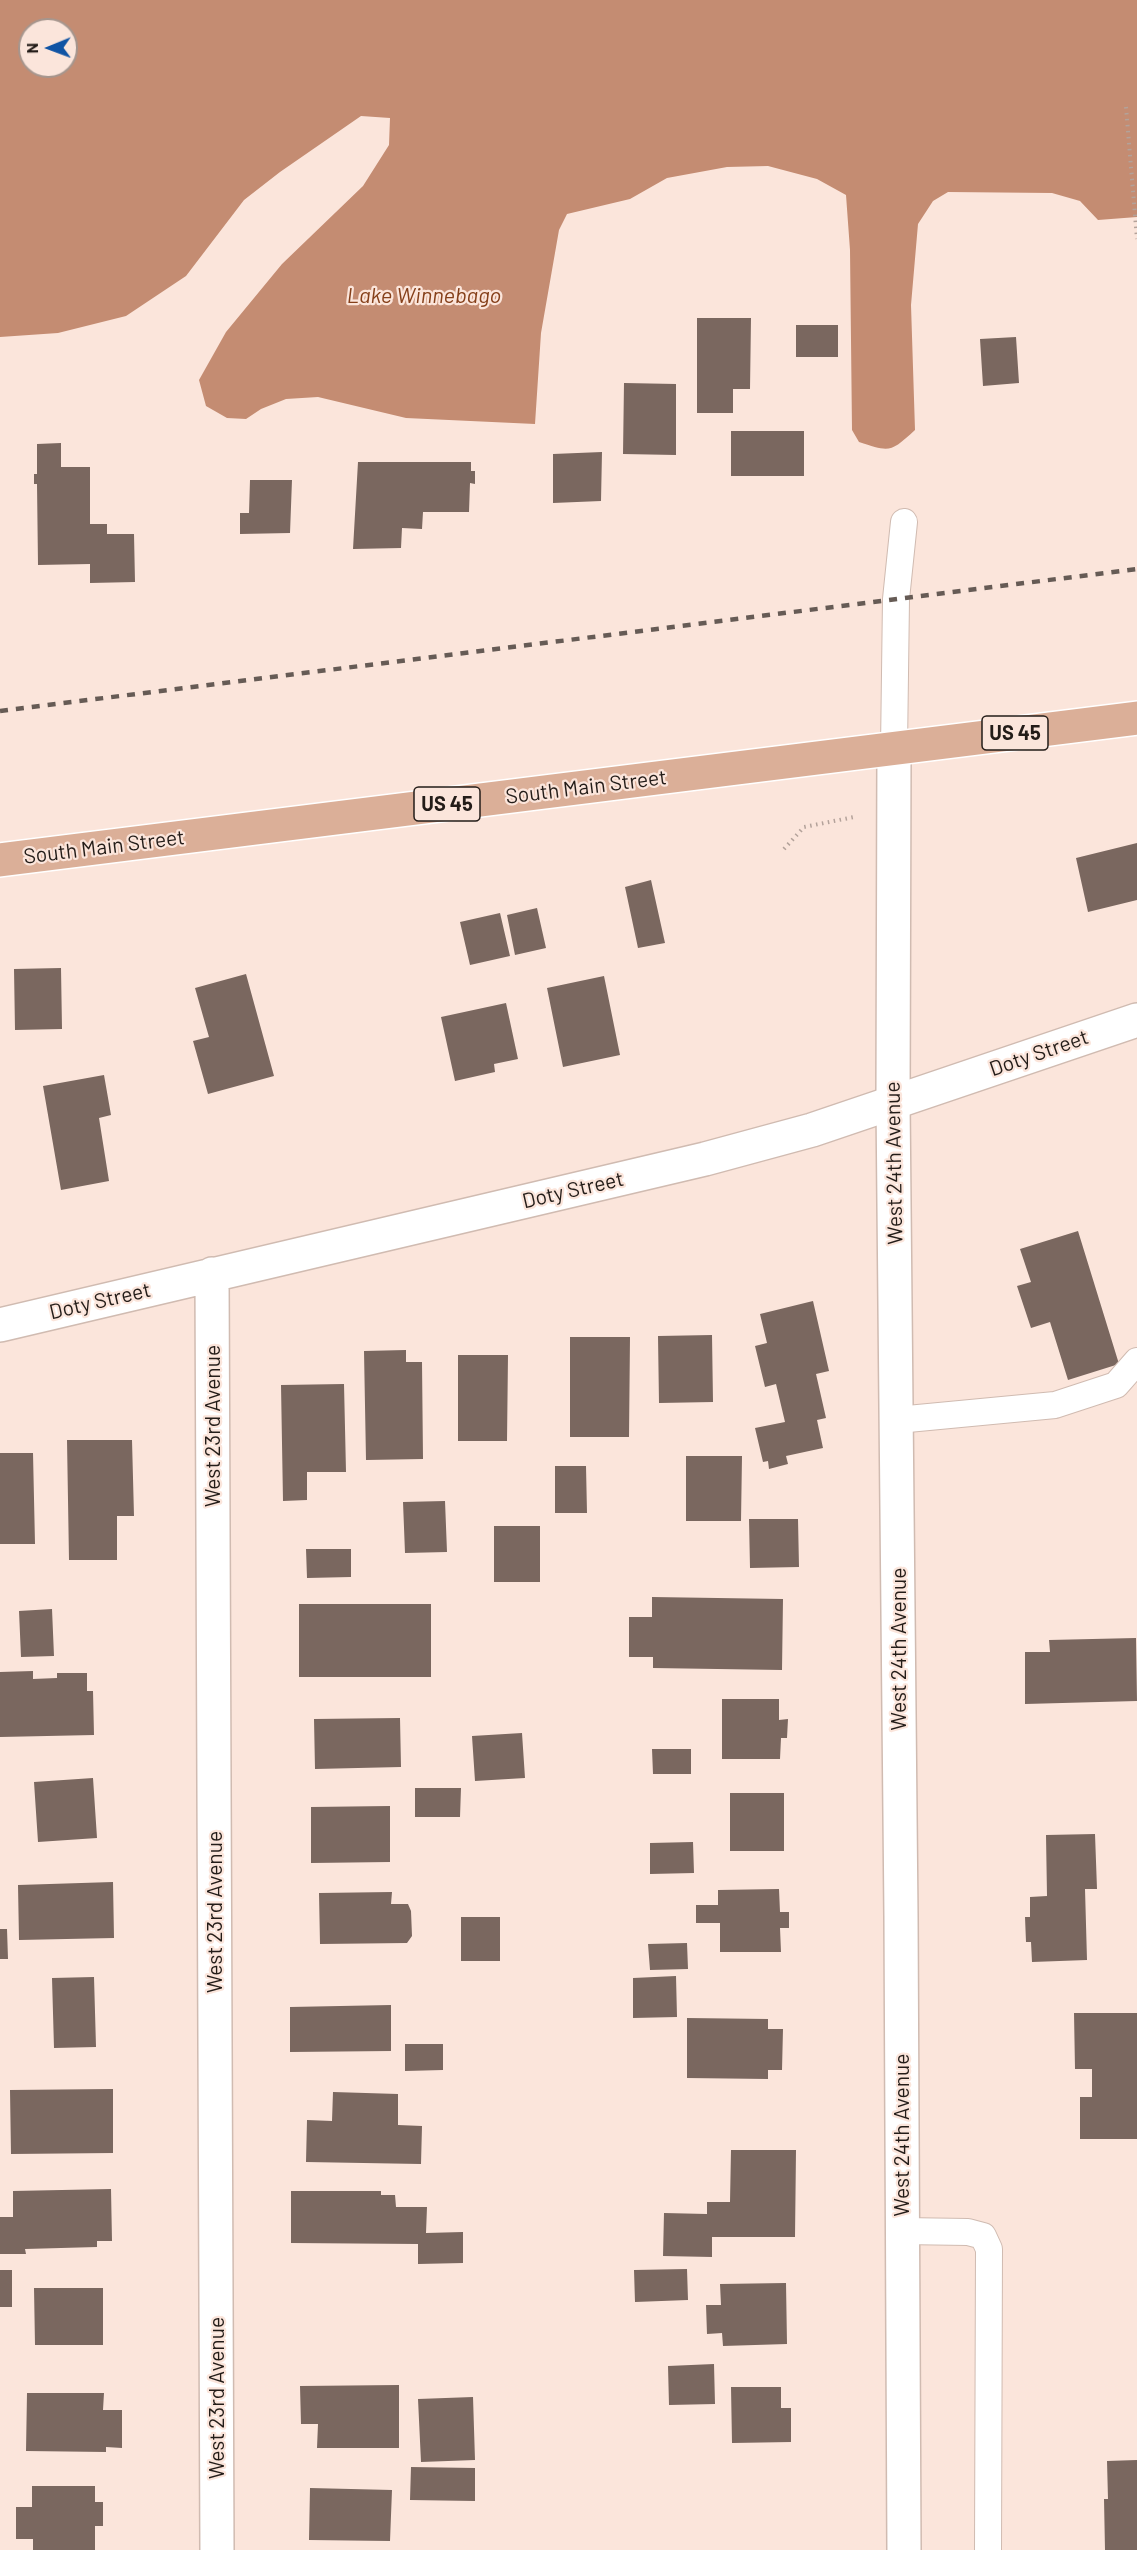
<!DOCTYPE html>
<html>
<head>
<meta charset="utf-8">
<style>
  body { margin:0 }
  #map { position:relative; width:1137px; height:2550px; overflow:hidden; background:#fbe5db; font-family:Barlow,sans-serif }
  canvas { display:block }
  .north { position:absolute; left:18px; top:18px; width:60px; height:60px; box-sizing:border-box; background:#fbe5db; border:2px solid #a5958d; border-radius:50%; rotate:269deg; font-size:16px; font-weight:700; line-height:24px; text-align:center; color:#231c18 }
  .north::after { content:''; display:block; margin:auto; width:21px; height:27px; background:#1154a4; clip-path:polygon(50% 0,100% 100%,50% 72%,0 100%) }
</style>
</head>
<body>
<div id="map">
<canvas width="1137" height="2550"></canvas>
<div class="north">N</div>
</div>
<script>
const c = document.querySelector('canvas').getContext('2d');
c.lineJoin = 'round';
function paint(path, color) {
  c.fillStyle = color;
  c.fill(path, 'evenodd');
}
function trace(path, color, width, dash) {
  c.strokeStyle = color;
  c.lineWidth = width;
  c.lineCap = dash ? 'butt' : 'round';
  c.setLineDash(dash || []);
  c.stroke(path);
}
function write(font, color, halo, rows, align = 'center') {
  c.font = font + ' Barlow,sans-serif';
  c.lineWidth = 4.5;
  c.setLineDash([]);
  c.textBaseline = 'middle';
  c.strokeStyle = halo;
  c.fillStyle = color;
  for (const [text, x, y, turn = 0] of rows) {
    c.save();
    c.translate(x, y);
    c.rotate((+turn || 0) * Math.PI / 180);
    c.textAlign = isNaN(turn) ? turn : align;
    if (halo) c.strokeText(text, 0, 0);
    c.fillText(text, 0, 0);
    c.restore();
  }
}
paint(new Path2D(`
  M 0,0 L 1137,0 L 1137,217 L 1098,220 L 1080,201 L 1052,193 L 948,192 L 933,201 L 918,224 L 911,305 L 915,430 C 890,453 890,452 859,442 L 852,430 L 850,250 L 846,195 L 817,179 L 768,166 L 727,167 L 667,178 L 630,199 L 567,214 L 559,230 L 541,333 L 535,424 L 406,418 L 318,397 L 286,399 L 261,409 L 246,419 L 227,418 L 206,406 L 199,380 L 226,332 L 282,264 L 363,186 L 389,145 L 390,118 L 361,116 L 280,172 L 244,200 L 186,276 L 126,316 L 58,333 L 0,337 ZM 30,30 L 66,30 L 66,66 L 30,66 Z`), '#c48c72');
paint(new Path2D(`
  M 697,318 L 751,318 L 750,389 L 733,389 L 733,413 L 697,413 Z
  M 796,325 L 838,325 L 838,357 L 796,357 Z
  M 1016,337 L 1019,383 L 983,386 L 980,339 Z
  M 624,383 L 676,384 L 676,455 L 623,454 Z
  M 731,431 L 804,431 L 804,476 L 731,476 Z
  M 61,443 L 61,467 L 90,467 L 90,524 L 107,524 L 107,534 L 134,534 L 135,582 L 90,583 L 90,564 L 38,565 L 37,484 L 34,484 L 34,474 L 37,474 L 37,444 Z
  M 602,452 L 601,501 L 553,503 L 553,454 Z
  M 358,462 L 471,462 L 471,471 L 475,471 L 475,484 L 470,483 L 469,512 L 423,512 L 422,529 L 402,528 L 401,548 L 353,549 Z
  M 250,480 L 292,480 L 290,533 L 240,534 L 240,513 L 249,513 Z
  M 1137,843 L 1137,900 L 1088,912 L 1076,858 Z
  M 651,880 L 665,943 L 638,948 L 625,887 Z
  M 537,908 L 546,948 L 515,955 L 507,915 Z
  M 500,913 L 510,956 L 470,965 L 460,922 Z
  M 61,968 L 62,1029 L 15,1030 L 14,969 Z
  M 246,974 L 274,1076 L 208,1094 L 193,1041 L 209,1037 L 195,988 Z
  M 604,976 L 620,1055 L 563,1067 L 547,988 Z
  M 506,1003 L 518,1059 L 494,1064 L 495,1072 L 455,1081 L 441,1017 Z
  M 104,1075 L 111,1115 L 99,1118 L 109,1181 L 61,1190 L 43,1086 Z
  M 1078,1231 L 1119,1364 L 1068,1380 L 1050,1322 L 1031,1328 L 1017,1286 L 1031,1282 L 1020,1249 Z
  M 813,1301 L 829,1371 L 816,1374 L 826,1418 L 817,1420 L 823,1448 L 786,1456 L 788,1464 L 769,1469 L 768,1461 L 763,1462 L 755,1428 L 785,1422 L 776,1384 L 765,1387 L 755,1346 L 767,1343 L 760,1314 Z
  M 712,1335 L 713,1402 L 659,1403 L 658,1336 Z
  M 570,1337 L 630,1337 L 629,1437 L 570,1437 Z
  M 406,1350 L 406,1362 L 422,1362 L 423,1459 L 366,1460 L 364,1351 Z
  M 458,1355 L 508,1355 L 507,1441 L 458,1441 Z
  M 344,1384 L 346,1472 L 307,1472 L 307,1500 L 283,1501 L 281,1385 Z
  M 67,1440 L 132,1440 L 134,1516 L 117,1516 L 117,1560 L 69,1560 Z
  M 0,1453 L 33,1453 L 35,1544 L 0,1544 Z
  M 686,1456 L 742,1456 L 741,1521 L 686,1521 Z
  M 555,1466 L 586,1466 L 587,1513 L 555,1513 Z
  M 445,1501 L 447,1552 L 405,1553 L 403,1502 Z
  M 749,1519 L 798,1519 L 799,1567 L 750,1568 Z
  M 494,1526 L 540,1526 L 540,1582 L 494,1582 Z
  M 306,1549 L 351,1549 L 351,1577 L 307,1578 Z
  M 652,1597 L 783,1599 L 782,1670 L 653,1668 L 653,1657 L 629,1657 L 629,1617 L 652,1617 Z
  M 299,1604 L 431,1604 L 431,1677 L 299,1677 Z
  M 52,1609 L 54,1656 L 21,1657 L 19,1611 Z
  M 1136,1638 L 1137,1701 L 1025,1704 L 1025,1652 L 1050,1652 L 1049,1640 Z
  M 33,1671 L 33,1679 L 57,1678 L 57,1673 L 87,1673 L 87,1691 L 93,1691 L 94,1735 L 0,1737 L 0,1672 Z
  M 722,1699 L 779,1699 L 779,1720 L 788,1719 L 787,1738 L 781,1738 L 780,1759 L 722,1759 Z
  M 400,1718 L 401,1767 L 315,1769 L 314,1719 Z
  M 522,1733 L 525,1778 L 475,1781 L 472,1736 Z
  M 652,1749 L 691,1749 L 691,1774 L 653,1774 Z
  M 93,1778 L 97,1838 L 38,1842 L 34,1782 Z
  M 415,1788 L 461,1788 L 460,1817 L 415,1817 Z
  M 730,1793 L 784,1793 L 784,1851 L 730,1851 Z
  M 390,1806 L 390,1862 L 311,1863 L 311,1807 Z
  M 1095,1834 L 1097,1889 L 1085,1889 L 1087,1960 L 1032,1962 L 1031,1942 L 1026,1942 L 1025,1917 L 1030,1917 L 1030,1897 L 1047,1896 L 1046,1835 Z
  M 693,1842 L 694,1873 L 650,1874 L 650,1843 Z
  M 113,1882 L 114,1938 L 19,1940 L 18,1885 Z
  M 779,1889 L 780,1912 L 789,1912 L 789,1928 L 780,1928 L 781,1952 L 720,1952 L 720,1923 L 696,1923 L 696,1905 L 718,1905 L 718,1890 Z
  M 392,1892 L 391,1904 L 408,1904 L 411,1911 L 412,1936 L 407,1943 L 320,1944 L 319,1893 Z
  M 461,1917 L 500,1917 L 500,1961 L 461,1961 Z
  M 0,1929 L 7,1929 L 8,1959 L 0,1959 Z
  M 687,1943 L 688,1969 L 650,1970 L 648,1944 Z
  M 676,1976 L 677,2017 L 633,2018 L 633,1978 Z
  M 94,1977 L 96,2047 L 54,2048 L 52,1978 Z
  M 391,2005 L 391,2051 L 290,2052 L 290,2007 Z
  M 1074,2013 L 1137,2013 L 1137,2139 L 1080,2139 L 1080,2097 L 1092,2097 L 1092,2069 L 1075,2069 Z
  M 687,2018 L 768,2019 L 768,2029 L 783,2029 L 782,2070 L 768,2070 L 768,2079 L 687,2078 Z
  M 405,2044 L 443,2044 L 443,2070 L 405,2071 Z
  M 113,2089 L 113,2153 L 11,2154 L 10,2090 Z
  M 333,2092 L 398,2094 L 398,2125 L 422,2126 L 421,2164 L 306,2162 L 307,2120 L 332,2121 Z
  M 731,2150 L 796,2150 L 795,2237 L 712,2237 L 712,2257 L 663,2256 L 664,2213 L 707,2214 L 707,2202 L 730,2202 Z
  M 111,2189 L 112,2241 L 97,2241 L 97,2247 L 25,2249 L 26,2254 L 0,2254 L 0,2217 L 13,2217 L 13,2191 Z
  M 291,2191 L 381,2191 L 381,2195 L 395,2195 L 396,2207 L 427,2207 L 426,2233 L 463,2232 L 463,2263 L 418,2264 L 418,2244 L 291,2243 Z
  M 687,2269 L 688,2300 L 635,2302 L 634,2270 Z
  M 0,2270 L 12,2270 L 12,2307 L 0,2307 Z
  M 786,2283 L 787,2344 L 723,2346 L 722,2333 L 707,2334 L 706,2305 L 721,2305 L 720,2284 Z
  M 34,2288 L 103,2288 L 103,2345 L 35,2345 Z
  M 714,2364 L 715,2404 L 669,2405 L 668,2366 Z
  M 399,2385 L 399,2448 L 317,2448 L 318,2424 L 301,2424 L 300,2386 Z
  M 731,2387 L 781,2387 L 781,2408 L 791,2408 L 791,2442 L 732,2443 Z
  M 27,2393 L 104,2393 L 103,2410 L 122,2410 L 122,2448 L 106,2447 L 106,2452 L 26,2451 Z
  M 473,2397 L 475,2460 L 421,2462 L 418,2399 Z
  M 1137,2460 L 1137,2550 L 1105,2550 L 1104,2499 L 1108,2499 L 1107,2461 Z
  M 411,2467 L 475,2468 L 475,2501 L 410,2500 Z
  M 32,2486 L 95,2486 L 95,2502 L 103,2502 L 103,2526 L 95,2526 L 95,2550 L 33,2550 L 33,2539 L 16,2539 L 16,2507 L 32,2507 Z
  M 310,2488 L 392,2490 L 390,2541 L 309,2540 Z`), '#7a675f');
const service = new Path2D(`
  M 894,748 L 896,599 L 904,522
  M 897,1420 L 1055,1405 L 1116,1385 L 1137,1361
  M 902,2231 L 968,2232 L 983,2236 L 989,2249 L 988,2550`);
const minor = new Path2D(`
  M 212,1274 L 217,2550
  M 0,1325 L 705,1159 L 812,1130 L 1137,1020`);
const tertiary = new Path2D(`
  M 894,748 L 893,1102 L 901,1916 L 904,2550`);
const primary = new Path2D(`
  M 0,860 L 1137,718`);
trace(service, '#d0bbb1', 28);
trace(minor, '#d0bbb1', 36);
trace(tertiary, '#d0bbb1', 36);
trace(primary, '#fff', 36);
trace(new Path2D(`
  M 1126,107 L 1137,239
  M 784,849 L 804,827 L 854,817`), '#b3a29a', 4, [1.5, 4.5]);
trace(service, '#fff', 26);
trace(minor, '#fff', 33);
trace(tertiary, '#fff', 33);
trace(primary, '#dbaf98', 33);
trace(new Path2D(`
  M 0,711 L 1137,569`), '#665b55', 4.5, [8, 8]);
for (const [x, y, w] of [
  [1015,733,66],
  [447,804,66]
]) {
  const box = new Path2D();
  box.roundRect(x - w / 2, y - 17, w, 34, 4.5);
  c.fillStyle = '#fbe5db';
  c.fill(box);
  trace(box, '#231c18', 1.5);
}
write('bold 20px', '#231c18', null, [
  ["US 45",1015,733],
  ["US 45",447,804]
]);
write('21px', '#231c18', '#fbe5db', [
  ["South Main Street",586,787,-7],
  ["South Main Street",104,847,-7],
  ["Doty Street",1039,1053,-19],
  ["West 24th Avenue",894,1163,-91],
  ["Doty Street",573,1190,-13],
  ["Doty Street",100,1301,-13],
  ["West 23rd Avenue",213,1426,-90],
  ["West 24th Avenue",899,1649,-90],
  ["West 23rd Avenue",215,1912,-90],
  ["West 24th Avenue",902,2135,-90],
  ["West 23rd Avenue",217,2398,-90]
]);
write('italic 22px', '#853f19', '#fbe5db', [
  ["Lake Winnebago",424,296]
]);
</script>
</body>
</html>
